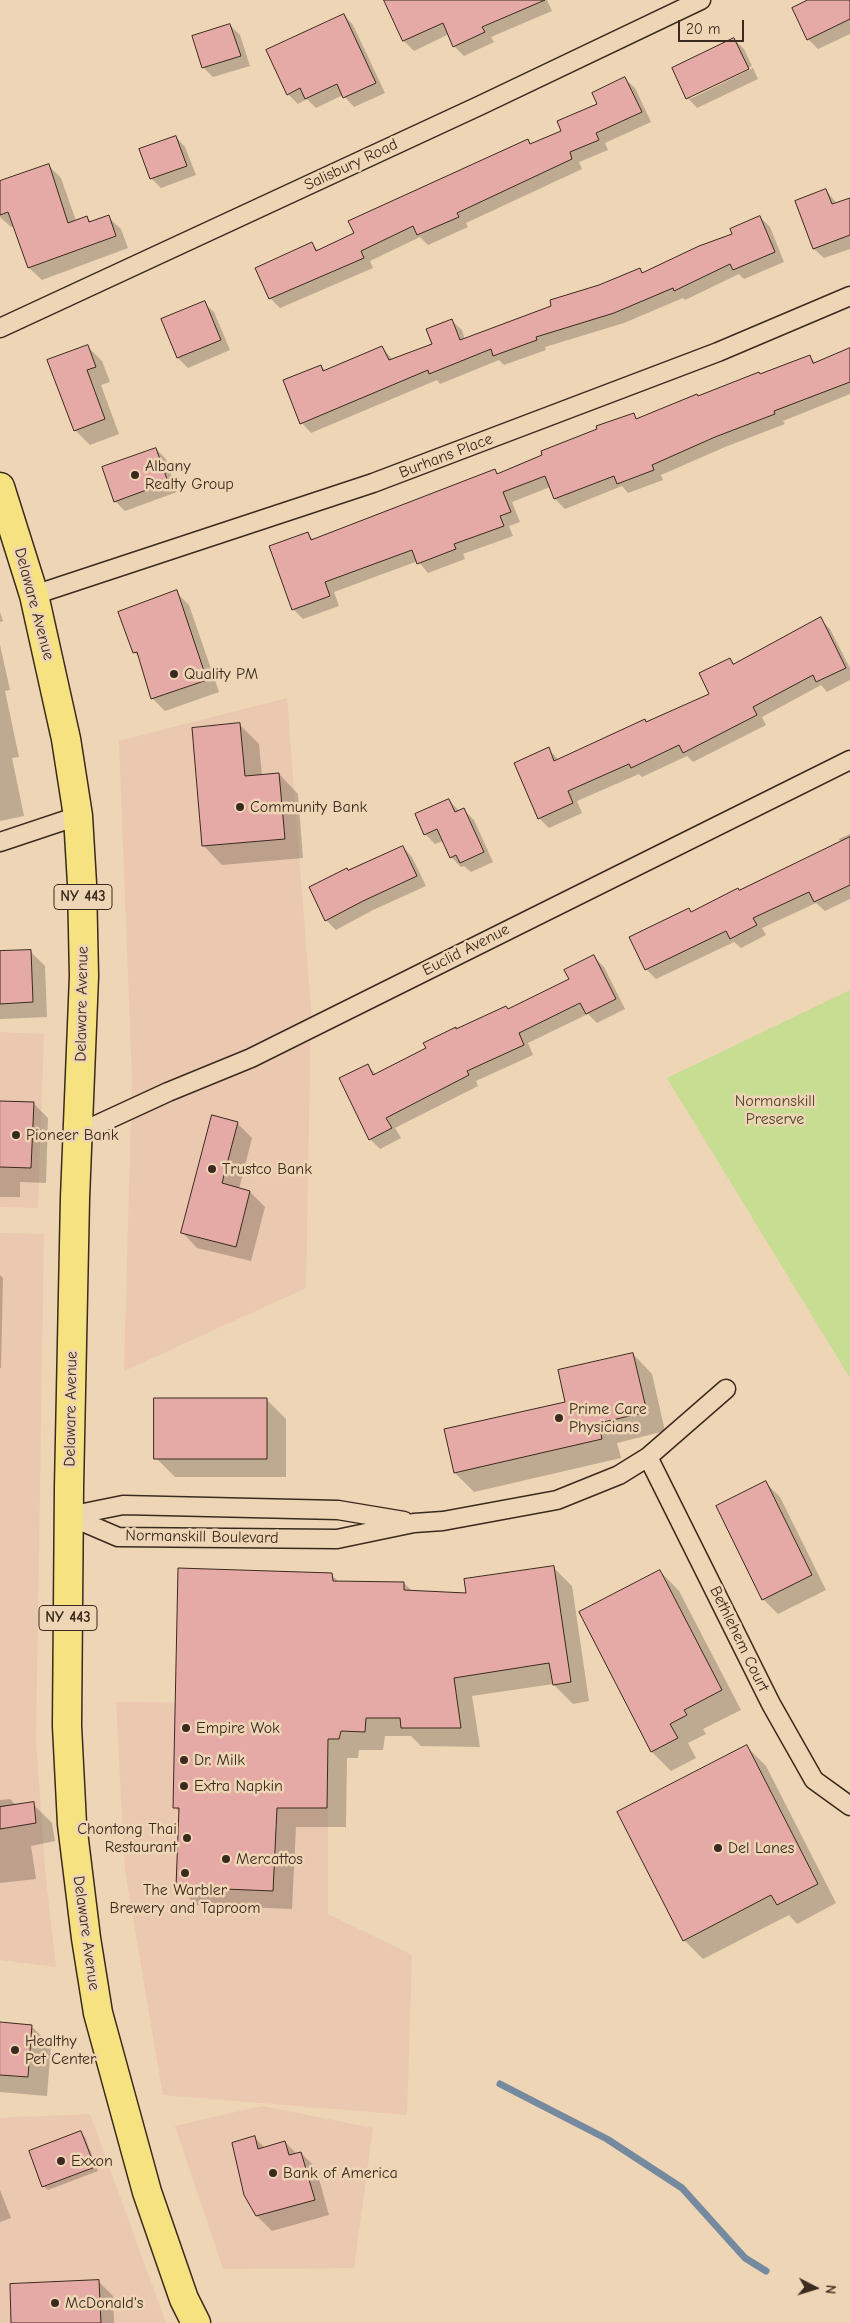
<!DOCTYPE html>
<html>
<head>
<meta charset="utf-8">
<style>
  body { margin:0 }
  #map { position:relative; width:850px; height:2323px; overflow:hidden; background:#eed5b5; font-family:"Comic Neue",sans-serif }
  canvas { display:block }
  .north { position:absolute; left:790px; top:2263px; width:50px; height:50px; -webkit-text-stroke:4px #eed5b5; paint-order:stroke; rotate:95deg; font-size:14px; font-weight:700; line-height:20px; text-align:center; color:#3b2a1e }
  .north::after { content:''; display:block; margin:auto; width:18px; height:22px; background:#3b2a1e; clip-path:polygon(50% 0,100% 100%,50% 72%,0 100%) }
  .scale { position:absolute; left:678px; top:20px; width:66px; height:22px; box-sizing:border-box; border:2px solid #3b2a1e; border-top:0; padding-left:6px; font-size:15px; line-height:18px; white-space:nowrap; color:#3b2a1e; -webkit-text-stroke:4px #eed5b5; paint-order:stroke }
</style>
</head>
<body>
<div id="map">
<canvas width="850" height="2323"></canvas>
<div class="north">N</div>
<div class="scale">20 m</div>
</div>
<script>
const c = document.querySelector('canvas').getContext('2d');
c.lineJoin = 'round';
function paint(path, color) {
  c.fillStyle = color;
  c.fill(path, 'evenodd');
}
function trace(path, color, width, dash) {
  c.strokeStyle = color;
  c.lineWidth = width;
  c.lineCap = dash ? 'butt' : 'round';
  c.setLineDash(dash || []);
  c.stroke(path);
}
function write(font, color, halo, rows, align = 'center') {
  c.font = font + ' "Comic Neue",sans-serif';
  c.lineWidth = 5;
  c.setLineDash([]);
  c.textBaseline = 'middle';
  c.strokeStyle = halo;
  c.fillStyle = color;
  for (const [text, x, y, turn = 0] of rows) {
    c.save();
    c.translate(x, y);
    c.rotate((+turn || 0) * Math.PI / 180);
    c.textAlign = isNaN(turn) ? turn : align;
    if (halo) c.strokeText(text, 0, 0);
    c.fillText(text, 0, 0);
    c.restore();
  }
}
paint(new Path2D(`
  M 287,698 L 311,1009 L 306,1288 L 124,1371 L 132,1079 L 119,741 Z
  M 0,1032 L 44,1034 L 38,1208 L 0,1207 Z
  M 0,1233 L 44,1234 L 36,1740 L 45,1870 L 56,1967 L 0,1960 Z
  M 116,1702 L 239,1703 L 328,1739 L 328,1914 L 412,1955 L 407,2115 L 163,2095 L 125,1871 Z
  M 262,2106 L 373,2128 L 354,2268 L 223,2269 L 175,2126 Z
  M 90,2114 L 166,2323 L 0,2323 L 0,2118 Z`), '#ebc8b0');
paint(new Path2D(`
  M 850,990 L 850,1378 L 667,1078 Z`), '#c7dd92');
paint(new Path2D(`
  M 386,0 L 547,0 L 552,11 L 491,37 L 494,42 L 464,56 L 454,46 L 449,34 L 414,51 L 404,41 Z
  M 811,0 L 850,0 L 850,34 L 818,49 L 808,39 Z
  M 344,15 L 353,25 L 385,93 L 354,107 L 343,95 L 316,108 L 307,99 L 298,104 L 288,94 Z
  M 230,25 L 240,35 L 250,66 L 213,77 L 203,67 Z
  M 734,39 L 744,49 L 752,66 L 690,96 L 690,99 L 753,68 L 758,79 L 697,108 L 688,98 Z
  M 625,79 L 635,88 L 651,122 L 605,143 L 608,150 L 579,162 L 582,169 L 466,223 L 468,227 L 428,245 L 420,237 L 370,261 L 373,268 L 280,308 L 270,298 L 312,244 L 319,251 L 527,141 L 532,145 L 562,131 L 599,105 Z
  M 176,137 L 185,147 L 196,175 L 161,188 L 151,178 Z
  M 49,166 L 61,178 L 76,221 L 87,217 L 92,223 L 108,217 L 121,229 L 128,248 L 42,280 L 29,268 L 14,226 L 11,227 L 0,217 L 0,182 Z
  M 826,190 L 837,204 L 850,199 L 850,249 L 824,258 L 814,249 L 797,202 Z
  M 760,217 L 770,227 L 784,262 L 744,279 L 739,274 L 685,300 L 683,298 L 624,323 L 545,347 L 546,350 L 504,365 L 499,360 L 440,384 L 437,380 L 311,433 L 302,423 L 321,366 L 326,371 L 382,347 L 393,360 L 433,344 L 452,321 L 462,330 L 465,340 L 553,307 L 639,269 L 643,273 L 734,235 Z
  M 204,303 L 214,312 L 230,350 L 188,368 L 178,358 L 163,320 Z
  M 87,346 L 102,361 L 110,382 L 101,385 L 119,434 L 90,445 L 75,430 Z
  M 850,349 L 850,394 L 783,421 L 785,424 L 725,447 L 661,475 L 663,480 L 628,493 L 622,486 L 565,509 L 555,499 L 550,487 L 512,502 L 520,522 L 509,526 L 513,536 L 463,554 L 465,559 L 428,573 L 418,561 L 334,592 L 339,606 L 303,619 L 293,609 L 308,534 L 314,540 L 494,470 L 499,474 L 633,415 L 638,420 L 759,373 L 761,375 L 810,357 L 816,363 Z
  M 156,449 L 166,459 L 177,492 L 125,511 L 115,501 Z
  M 176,592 L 189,605 L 219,692 L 165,711 L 152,698 L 141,659 L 134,652 Z
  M 0,612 L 3,621 L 0,622 Z
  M 820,619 L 830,629 L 850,668 L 850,680 L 827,692 L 821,685 L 762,717 L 766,725 L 693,762 L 687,756 L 642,777 L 639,774 L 577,801 L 582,813 L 549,828 L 539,818 L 548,749 L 559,760 L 644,720 L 647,723 L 710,694 L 730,659 L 735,665 Z
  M 0,645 L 10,690 L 5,691 L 19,757 L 12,758 L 24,816 L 0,821 Z
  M 240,725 L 259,744 L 262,776 L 279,774 L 298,794 L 303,858 L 222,865 L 203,845 Z
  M 449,800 L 460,812 L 464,810 L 474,820 L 493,862 L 471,872 L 464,866 L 461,867 L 451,857 L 443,841 L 435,844 L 425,834 Z
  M 850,834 L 850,899 L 825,911 L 816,903 L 762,928 L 766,935 L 741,948 L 734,942 L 656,979 L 646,969 L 689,910 L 692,913 L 841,843 L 839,839 Z
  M 403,847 L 412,857 L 426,886 L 373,910 L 336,930 L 326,920 L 348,872 Z
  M 30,951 L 45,966 L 47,1017 L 0,1019 L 0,952 Z
  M 594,957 L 604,967 L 625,1009 L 597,1023 L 588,1014 L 528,1043 L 533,1055 L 476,1081 L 478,1086 L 395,1128 L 401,1138 L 380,1149 L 370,1139 L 367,1065 L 376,1074 L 427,1049 L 457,1030 L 508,1010 L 570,980 Z
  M 0,1102 L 33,1103 L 48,1118 L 46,1183 L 20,1182 L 20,1197 L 0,1197 Z
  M 237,1123 L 252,1138 L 239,1189 L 250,1192 L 265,1207 L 251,1261 L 197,1248 L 183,1233 Z
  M 0,1275 L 3,1278 L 1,1368 L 0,1368 Z
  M 633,1354 L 652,1374 L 665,1431 L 617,1443 L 621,1458 L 474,1492 L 455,1473 L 567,1402 Z
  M 267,1400 L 286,1419 L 286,1477 L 175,1477 L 156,1458 Z
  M 765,1482 L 780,1497 L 826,1590 L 778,1614 L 763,1599 Z
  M 553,1567 L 572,1586 L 589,1701 L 573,1704 L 553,1684 L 472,1696 L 480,1747 L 421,1746 L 411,1736 L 385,1736 L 383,1750 L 359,1750 L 358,1758 L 347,1758 L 346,1827 L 296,1827 L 292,1909 L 196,1905 L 177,1886 L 180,1813 L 175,1807 L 331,1574 L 340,1583 L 404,1583 L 412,1591 L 468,1594 Z
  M 660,1571 L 679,1591 L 741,1710 L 703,1729 L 706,1734 L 688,1743 L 696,1758 L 671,1771 L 652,1752 L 580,1613 Z
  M 747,1747 L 766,1766 L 836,1903 L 797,1924 L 789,1915 L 703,1959 L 684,1940 Z
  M 10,1799 L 17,1806 L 33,1804 L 52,1823 L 55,1841 L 31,1846 L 36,1879 L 0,1883 L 0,1800 Z
  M 0,2023 L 31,2026 L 51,2045 L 47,2096 L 0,2092 Z
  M 81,2133 L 85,2137 L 98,2171 L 48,2190 L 43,2186 Z
  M 255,2138 L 265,2148 L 285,2142 L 297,2154 L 301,2153 L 316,2168 L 329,2215 L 272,2231 L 257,2216 L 245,2194 Z
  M 0,2190 L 11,2218 L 0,2222 Z
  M 98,2281 L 113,2296 L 114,2323 L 12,2323 Z`), '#0003');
trace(new Path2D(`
  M 500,2084 L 607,2139 L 682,2188 L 745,2258 L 766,2271`), '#75899f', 7);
const building = new Path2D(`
  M 384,0 L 545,0 L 482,27 L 485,32 L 453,47 L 443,23 L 403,41 Z
  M 808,0 L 850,0 L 850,19 L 807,40 L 792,8 Z
  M 344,14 L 376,83 L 343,98 L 337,84 L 305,99 L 300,88 L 287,95 L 266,50 Z
  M 230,24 L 241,56 L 202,68 L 192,36 Z
  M 734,38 L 749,69 L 686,99 L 672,68 Z
  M 625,77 L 642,112 L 596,133 L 599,140 L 570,152 L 572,159 L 457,213 L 459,217 L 417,235 L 413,226 L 361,251 L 364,258 L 269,299 L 255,268 L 312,242 L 316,251 L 354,233 L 348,221 L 528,139 L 530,144 L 561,131 L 557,121 L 597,104 L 592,93 Z
  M 176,136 L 187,166 L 150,179 L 139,149 Z
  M 49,164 L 68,223 L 87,216 L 89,222 L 109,215 L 116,236 L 28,268 L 8,212 L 0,215 L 0,181 Z
  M 826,189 L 832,204 L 850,198 L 850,235 L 813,249 L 795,201 Z
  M 760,216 L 775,252 L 733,270 L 730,264 L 674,291 L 673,288 L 614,313 L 536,337 L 537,340 L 493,356 L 491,349 L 429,374 L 428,370 L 300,424 L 283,380 L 321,365 L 323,371 L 382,346 L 389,360 L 432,344 L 426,329 L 452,319 L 460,340 L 551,306 L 550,300 L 599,285 L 640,268 L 642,273 L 699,246 L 732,234 L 730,229 Z
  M 205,301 L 221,340 L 177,358 L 161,319 Z
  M 88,345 L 96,367 L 87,370 L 105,419 L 74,431 L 47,360 Z
  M 850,348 L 850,382 L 774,411 L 775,414 L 715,437 L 652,465 L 654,470 L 617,484 L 614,476 L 554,499 L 545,476 L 503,492 L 511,512 L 500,516 L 504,526 L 454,544 L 456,549 L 417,564 L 412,550 L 325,582 L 330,596 L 292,610 L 269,546 L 308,532 L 311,540 L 495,469 L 497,474 L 542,455 L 541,451 L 597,429 L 596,426 L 634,413 L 636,419 L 697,394 L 698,396 L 759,372 L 760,374 L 810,355 L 813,363 Z
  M 156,448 L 168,482 L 114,502 L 102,467 Z
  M 177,590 L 207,680 L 151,699 L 137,652 L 133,653 L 118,612 Z
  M 821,617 L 846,668 L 816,682 L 813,675 L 753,707 L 757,715 L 683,753 L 679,745 L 631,768 L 629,764 L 568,791 L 573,803 L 538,819 L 514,763 L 549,747 L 554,761 L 645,719 L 646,722 L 709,694 L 699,673 L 730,658 L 733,664 Z
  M 240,723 L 245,776 L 279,773 L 285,839 L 202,846 L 192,728 Z
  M 449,799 L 455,812 L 464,808 L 484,852 L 460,863 L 456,855 L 450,858 L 437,829 L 424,835 L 415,814 Z
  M 850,837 L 850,885 L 814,902 L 809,892 L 753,918 L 757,925 L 730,939 L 726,931 L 645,970 L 629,937 L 689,908 L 691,912 L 738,888 L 739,890 Z
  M 403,846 L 417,876 L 363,901 L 325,921 L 309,887 L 347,868 L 348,870 Z
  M 31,950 L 33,1002 L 0,1004 L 0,951 Z
  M 594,955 L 616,999 L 586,1014 L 580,1003 L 519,1033 L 524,1045 L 467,1071 L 469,1075 L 386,1118 L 392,1128 L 369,1140 L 339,1078 L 368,1064 L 373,1075 L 426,1048 L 423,1043 L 456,1027 L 456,1029 L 506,1006 L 508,1009 L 569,979 L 564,970 Z
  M 0,1101 L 34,1102 L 31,1168 L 0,1167 Z
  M 212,1115 L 238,1122 L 222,1183 L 250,1191 L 236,1247 L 181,1233 Z
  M 633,1353 L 647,1412 L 599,1423 L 602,1439 L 454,1473 L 444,1429 L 565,1402 L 558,1370 Z
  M 154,1398 L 267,1398 L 267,1459 L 154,1459 Z
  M 766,1481 L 812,1575 L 762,1600 L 716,1506 Z
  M 554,1566 L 571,1682 L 553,1685 L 549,1663 L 454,1678 L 461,1728 L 401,1728 L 400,1718 L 366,1718 L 365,1732 L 341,1731 L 339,1739 L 328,1739 L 327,1808 L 277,1808 L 273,1891 L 176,1887 L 179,1808 L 173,1808 L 178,1568 L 332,1573 L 333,1581 L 404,1582 L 404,1590 L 466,1593 L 464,1579 Z
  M 660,1570 L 722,1690 L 684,1710 L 687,1715 L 670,1724 L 678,1738 L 651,1752 L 579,1612 Z
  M 747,1745 L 818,1884 L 777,1905 L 771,1895 L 683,1941 L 617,1812 Z
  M 34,1802 L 36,1823 L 0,1829 L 0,1807 Z
  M 0,2022 L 32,2025 L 28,2077 L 0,2075 Z
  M 81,2131 L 95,2167 L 42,2187 L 29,2151 Z
  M 255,2136 L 258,2149 L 285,2141 L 289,2155 L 301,2152 L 315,2200 L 256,2216 L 244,2195 L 232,2143 Z
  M 99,2280 L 101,2323 L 11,2323 L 10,2284 Z`);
paint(building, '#e5aaa6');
trace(building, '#3b2a1e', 1);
const street = new Path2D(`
  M 0,328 L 481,105 L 701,0
  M 34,595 L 373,483 L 718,352 L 850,296
  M 0,842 L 78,816
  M 79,1133 L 168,1092 L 251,1058 L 850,760
  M 648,1457 L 771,1704 L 814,1780 L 850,1806
  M 69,1516 L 118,1537 L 337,1539 L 414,1523 L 443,1521 L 557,1500 L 619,1475 L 648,1457 L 726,1389
  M 69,1516 L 123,1505 L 338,1510 L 404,1521`);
const primary = new Path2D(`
  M 0,487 L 34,595 L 66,739 L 78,816 L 82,884 L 84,976 L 75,1198 L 69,1488 L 67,1726 L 72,1824 L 86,1938 L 98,2013 L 147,2192 L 184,2299 L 196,2323`);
trace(street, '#3b2a1e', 21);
trace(primary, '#3b2a1e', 31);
trace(street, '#eed5b5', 18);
trace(primary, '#f7e281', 28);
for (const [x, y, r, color] of [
  [135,475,5,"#3b2a1e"],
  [174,674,5,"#3b2a1e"],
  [240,807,5,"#3b2a1e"],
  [16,1135,5,"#3b2a1e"],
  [212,1169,5,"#3b2a1e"],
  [559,1418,5,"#3b2a1e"],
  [186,1728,5,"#3b2a1e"],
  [184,1760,5,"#3b2a1e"],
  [184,1786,5,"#3b2a1e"],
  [187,1838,5,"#3b2a1e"],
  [718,1848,5,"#3b2a1e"],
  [226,1859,5,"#3b2a1e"],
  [185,1873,5,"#3b2a1e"],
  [15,2050,5,"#3b2a1e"],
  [61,2161,5,"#3b2a1e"],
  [273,2173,5,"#3b2a1e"],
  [55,2303,5,"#3b2a1e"]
]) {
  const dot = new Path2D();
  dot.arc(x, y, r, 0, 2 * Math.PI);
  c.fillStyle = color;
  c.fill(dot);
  trace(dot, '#eed5b5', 2);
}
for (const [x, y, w] of [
  [83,897,58],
  [68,1618,58]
]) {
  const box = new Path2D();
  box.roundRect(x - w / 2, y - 12.5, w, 25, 4);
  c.fillStyle = '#eed5b5';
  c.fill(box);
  trace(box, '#3b2a1e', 1);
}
write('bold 15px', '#3b2a1e', null, [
  ["NY 443",83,897],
  ["NY 443",68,1618]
]);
write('16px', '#3b2a1e', '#eed5b5', [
  ["Salisbury Road",351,165,-25],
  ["Burhans Place",446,456,-21],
  ["Delaware Avenue",34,604,75],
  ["Euclid Avenue",466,950,-27],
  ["Delaware Avenue",82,1004,-89],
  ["Delaware Avenue",71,1409,-89],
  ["Normanskill Boulevard",202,1537,1],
  ["Bethlehem Court",739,1639,64],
  ["Delaware Avenue",86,1933,82]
]);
write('16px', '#3b2a1e', '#eed5b5', [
  ["Albany",145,466],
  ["Realty Group",145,484],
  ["Quality PM",184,674],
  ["Community Bank",250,807],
  ["Pioneer Bank",26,1135],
  ["Trustco Bank",222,1169],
  ["Prime Care",569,1409],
  ["Physicians",569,1427],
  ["Empire Wok",196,1728],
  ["Dr. Milk",194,1760],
  ["Extra Napkin",194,1786],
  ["Chontong Thai",177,1829,"right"],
  ["Restaurant",177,1847,"right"],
  ["Del Lanes",728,1848],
  ["Mercattos",236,1859],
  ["The Warbler",185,1890,"center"],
  ["Brewery and Taproom",185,1908,"center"],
  ["Healthy",25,2041],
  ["Pet Center",25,2059],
  ["Exxon",71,2161],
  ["Bank of America",283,2173],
  ["McDonald's",65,2303]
], 'left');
write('16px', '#50452f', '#eed5b5', [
  ["Normanskill",775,1101],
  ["Preserve",775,1119]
]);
</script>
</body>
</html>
